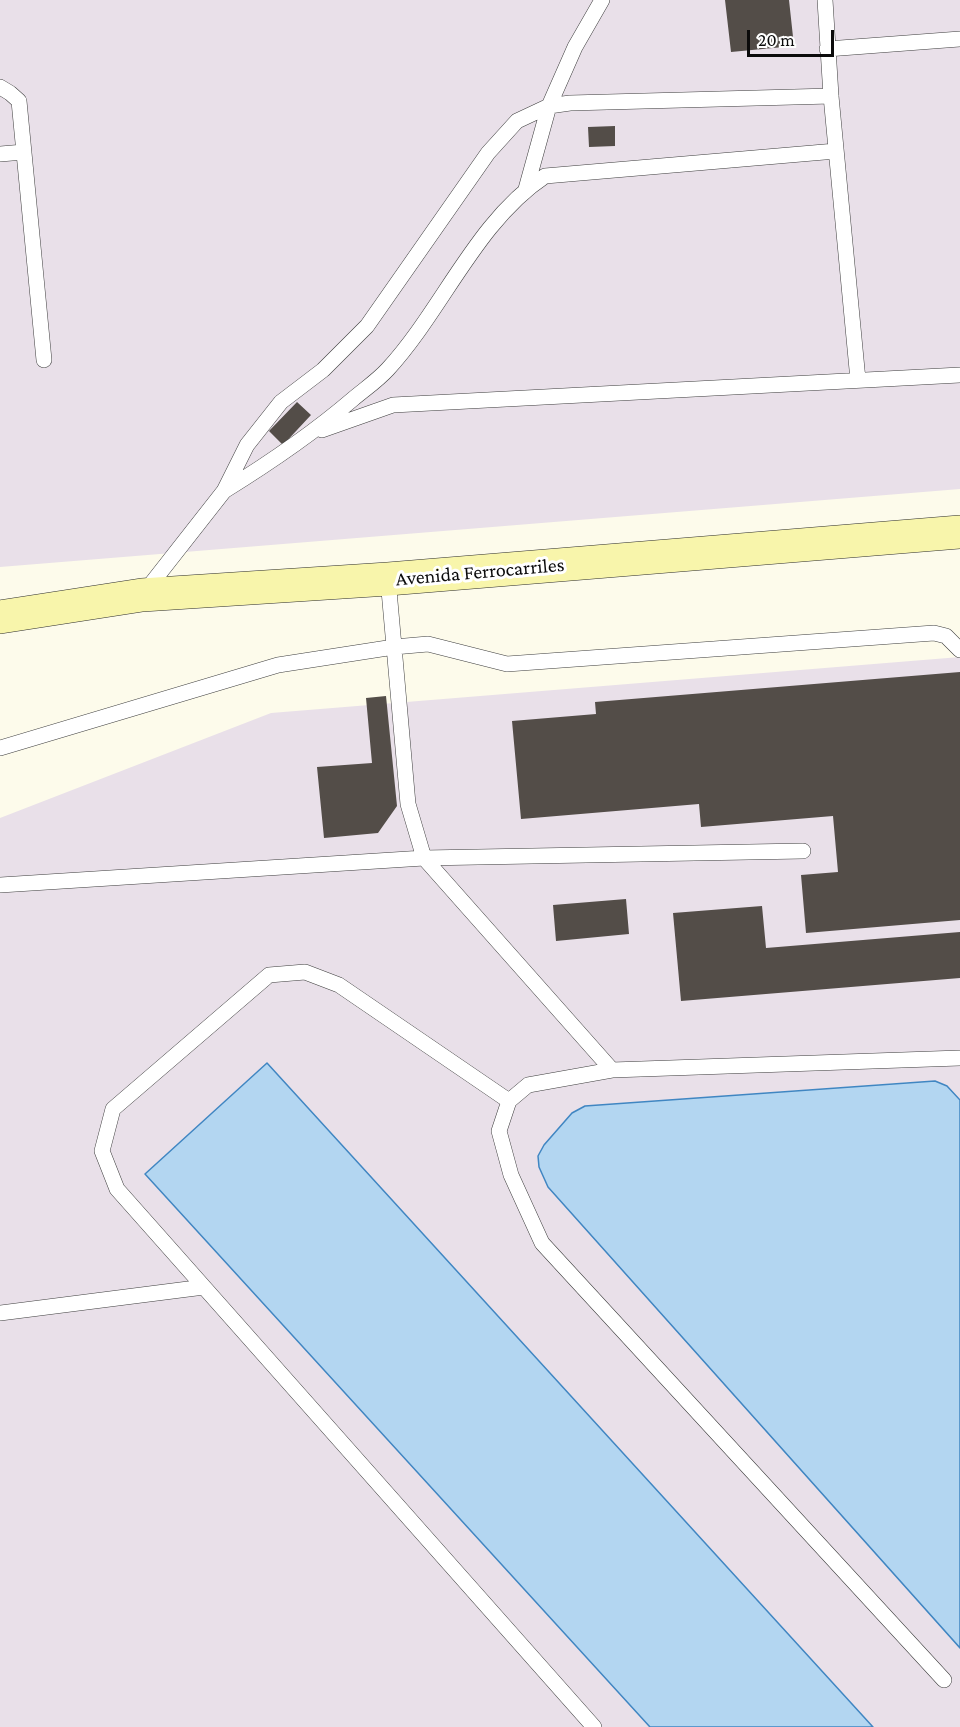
<!DOCTYPE html>
<html>
<head>
<meta charset="utf-8">
<style>
  body { margin:0 }
  #map { position:relative; width:960px; height:1727px; overflow:hidden; background:#fdfbeb; font-family:"Crimson Pro",serif }
  canvas { display:block }
  .scale { position:absolute; left:747px; top:30px; width:87px; height:27px; box-sizing:border-box; border:3px solid #0b0b0b; border-top:0; padding-left:8px; font-size:18px; line-height:21px; white-space:nowrap; color:#0b0b0b; -webkit-text-stroke:4px #fff; paint-order:stroke }
</style>
</head>
<body>
<div id="map">
<canvas width="960" height="1727"></canvas>
<div class="scale">20 m</div>
</div>
<script>
const c = document.querySelector('canvas').getContext('2d');
c.lineJoin = 'round';
function paint(path, color) {
  c.fillStyle = color;
  c.fill(path, 'evenodd');
}
function trace(path, color, width, dash) {
  c.strokeStyle = color;
  c.lineWidth = width;
  c.lineCap = dash ? 'butt' : 'round';
  c.setLineDash(dash || []);
  c.stroke(path);
}
function write(font, color, halo, rows, align = 'center') {
  c.font = font + ' "Crimson Pro",serif';
  c.lineWidth = 6;
  c.setLineDash([]);
  c.textBaseline = 'middle';
  c.strokeStyle = halo;
  c.fillStyle = color;
  for (const [text, x, y, turn = 0] of rows) {
    c.save();
    c.translate(x, y);
    c.rotate((+turn || 0) * Math.PI / 180);
    c.textAlign = isNaN(turn) ? turn : align;
    if (halo) c.strokeText(text, 0, 0);
    c.fillText(text, 0, 0);
    c.restore();
  }
}
paint(new Path2D(`
  M 0,0 L 960,0 L 960,489 L 0,567 Z
  M 960,657 L 960,1100 L 947,1086 L 914,1082 L 585,1106 L 572,1113 L 544,1145 L 548,1187 L 960,1648 L 960,1727 L 0,1727 L 0,818 L 271,713 Z`), '#e9e0e9');
const water = new Path2D(`
  M 267,1063 L 873,1727 L 650,1727 L 145,1174 Z
  M 935,1081 L 947,1086 L 960,1100 L 960,1648 L 548,1187 L 539,1167 L 538,1156 L 544,1145 L 572,1113 L 585,1106 Z`);
paint(water, '#b3d6f1');
trace(water, '#4086c2', 1.5);
paint(new Path2D(`
  M 725,0 L 789,0 L 794,46 L 731,52 Z
  M 615,126 L 615,146 L 589,147 L 588,127 Z
  M 297,402 L 311,415 L 283,445 L 269,431 Z
  M 960,672 L 960,920 L 806,933 L 801,875 L 838,872 L 833,816 L 701,827 L 699,804 L 521,819 L 512,721 L 596,714 L 595,702 Z
  M 386,696 L 397,806 L 378,833 L 324,838 L 317,767 L 372,763 L 366,698 Z
  M 626,899 L 629,934 L 556,941 L 553,905 Z
  M 762,906 L 766,948 L 960,932 L 960,978 L 681,1001 L 673,913 Z`), '#534d48');
const lane = new Path2D(`
  M 825,0 L 831,96 L 858,380
  M 827,49 L 960,39
  M 0,87 L 10,93 L 19,101 L 44,360
  M 0,154 L 24,152
  M 526,189 L 549,106 L 575,47 L 602,0
  M 322,430 L 393,405 L 960,375
  M 224,491 C 271,462 311,435 353,399 C 365,389 378,380 388,369 C 443,309 476,222 545,176 L 836,151
  M 388,579 L 408,804 L 424,858 L 612,1070 L 960,1058
  M 144,593 L 224,491 L 247,445 L 281,402 L 323,370 L 367,326 L 488,153 L 517,121 L 549,106 L 570,103 L 831,96
  M 0,748 L 278,665 L 394,647 L 428,644 L 507,664 L 934,633 L 946,636 L 960,650
  M 0,885 L 424,858 L 803,851
  M 612,1070 L 528,1085 L 509,1101 L 499,1131 L 511,1175 L 542,1243 L 944,1680
  M 509,1101 L 339,985 L 305,972 L 269,975 L 113,1109 L 102,1151 L 117,1189 L 594,1727
  M 0,1313 L 204,1287`);
const secondary = new Path2D(`
  M 0,617 L 142,595 L 388,579 L 960,532`);
trace(lane, '#3e3e3e', 16);
trace(secondary, '#2d2d2d', 34);
trace(lane, '#fff', 15);
trace(secondary, '#f8f5ab', 33);
write('20px', '#0b0b0b', '#fff', [
  ["Avenida Ferrocarriles",480,572,-5]
]);
</script>
</body>
</html>
